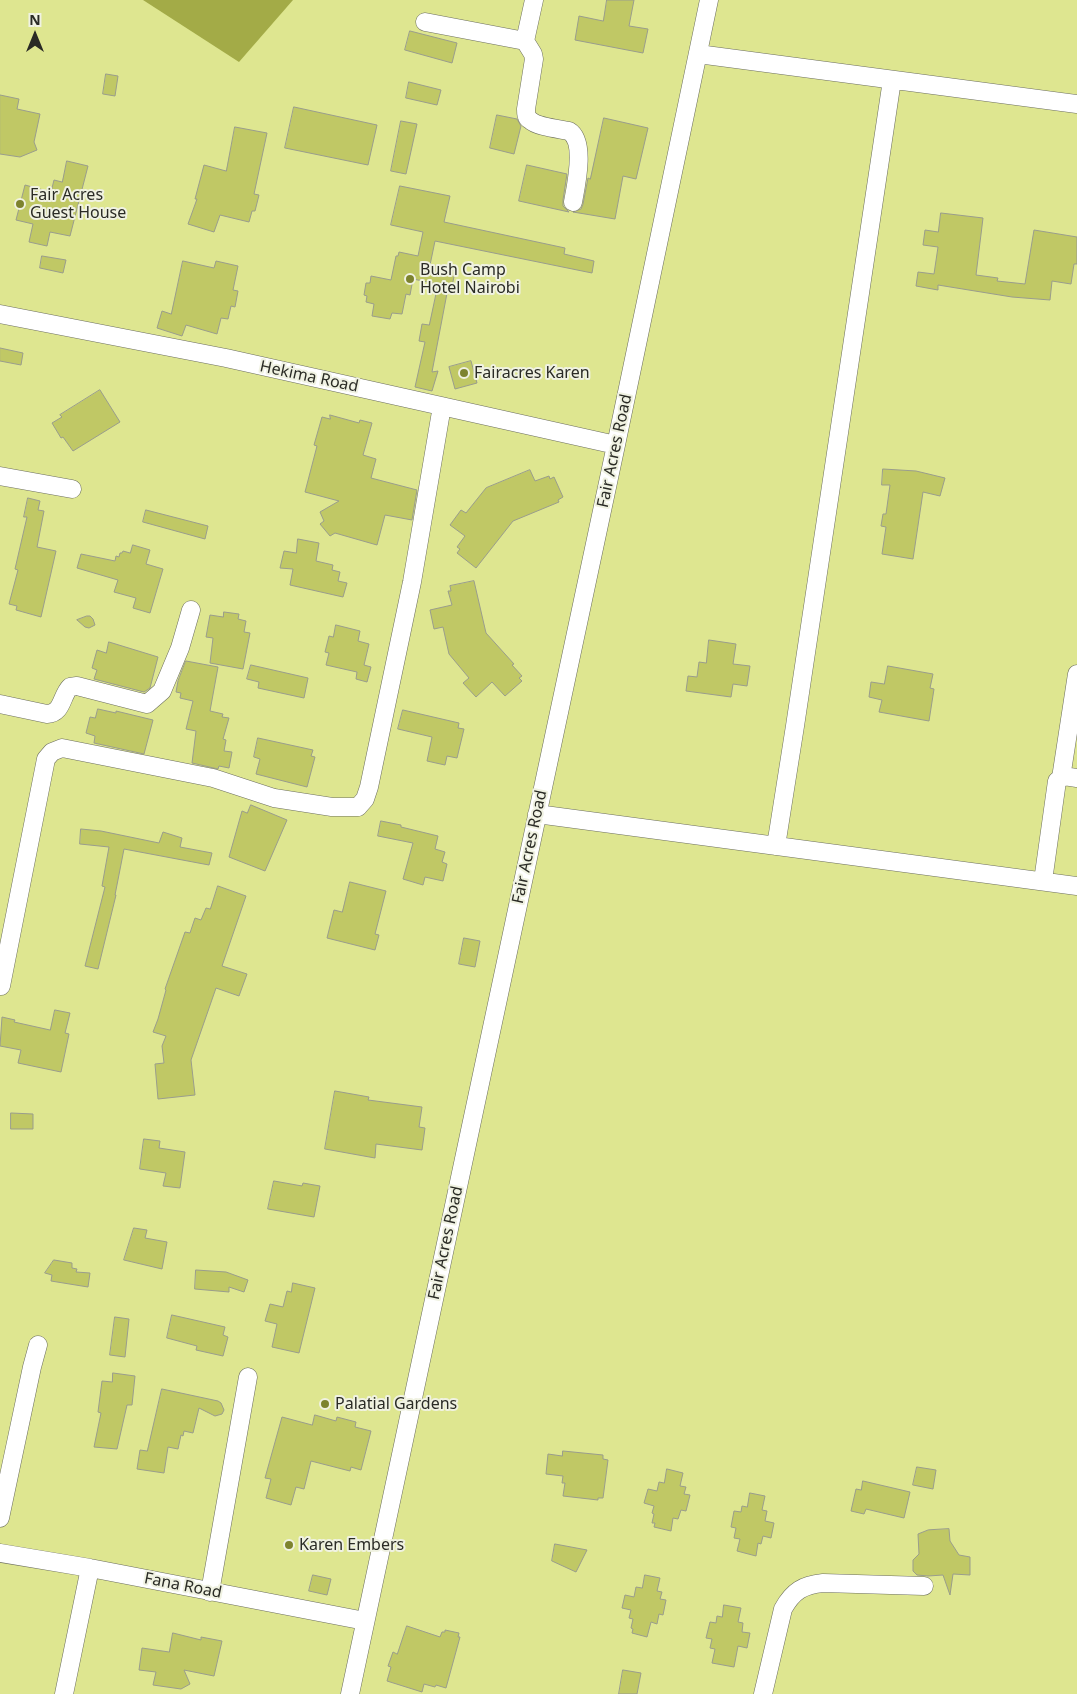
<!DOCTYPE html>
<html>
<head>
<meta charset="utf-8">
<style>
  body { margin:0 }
  #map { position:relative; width:1077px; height:1694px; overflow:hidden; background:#f0f2e2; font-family:"Noto Sans",sans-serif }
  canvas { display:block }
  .north { position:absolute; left:10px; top:10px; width:50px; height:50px; -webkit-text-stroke:4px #f0f2e2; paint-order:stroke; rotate:0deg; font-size:14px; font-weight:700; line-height:20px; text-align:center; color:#2a2b25 }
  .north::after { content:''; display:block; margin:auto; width:18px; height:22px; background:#2a2b25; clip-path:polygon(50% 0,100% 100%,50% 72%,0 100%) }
</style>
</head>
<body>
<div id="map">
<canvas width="1077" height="1694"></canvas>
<div class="north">N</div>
</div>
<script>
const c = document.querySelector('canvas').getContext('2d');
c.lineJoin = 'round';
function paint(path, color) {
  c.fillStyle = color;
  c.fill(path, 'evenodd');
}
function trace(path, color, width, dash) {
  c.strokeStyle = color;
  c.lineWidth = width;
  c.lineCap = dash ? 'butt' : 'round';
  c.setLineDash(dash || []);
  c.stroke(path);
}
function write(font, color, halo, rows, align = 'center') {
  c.font = font + ' "Noto Sans",sans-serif';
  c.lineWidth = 4;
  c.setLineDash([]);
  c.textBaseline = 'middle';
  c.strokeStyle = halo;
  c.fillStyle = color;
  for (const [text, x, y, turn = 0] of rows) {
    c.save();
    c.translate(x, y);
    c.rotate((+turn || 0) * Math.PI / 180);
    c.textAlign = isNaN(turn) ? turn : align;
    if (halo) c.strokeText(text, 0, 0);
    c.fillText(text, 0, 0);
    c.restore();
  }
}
paint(new Path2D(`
  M 0,0 L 1077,0 L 1077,1694 L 0,1694 Z`), '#dee690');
paint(new Path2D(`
  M 143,0 L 293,0 L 239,62 Z`), '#a3ab47');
const building = new Path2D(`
  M 607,0 L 634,0 L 629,26 L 648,29 L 643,53 L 575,40 L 579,16 L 603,21 Z
  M 410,31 L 457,43 L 452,63 L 405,50 Z
  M 106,74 L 118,76 L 115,96 L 103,94 Z
  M 409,82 L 441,90 L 437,105 L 406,98 Z
  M 0,95 L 19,99 L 17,109 L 40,114 L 34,142 L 37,150 L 20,157 L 0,154 Z
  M 294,107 L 377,125 L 368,165 L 285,148 Z
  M 497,115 L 517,119 L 521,126 L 514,154 L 490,148 Z
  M 604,118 L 648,128 L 636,179 L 623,176 L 615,219 L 573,212 L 581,209 L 583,204 L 588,178 L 590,179 Z
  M 401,121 L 417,124 L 406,174 L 391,171 Z
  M 235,127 L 267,133 L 254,194 L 259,195 L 255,211 L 252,211 L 249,222 L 220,215 L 214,232 L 188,224 L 197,199 L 195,199 L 204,165 L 226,171 Z
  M 67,161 L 88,166 L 70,236 L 50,232 L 47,246 L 29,242 L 33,224 L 16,220 L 25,185 L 51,192 L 54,180 L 62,182 Z
  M 527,165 L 567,174 L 563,200 L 563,206 L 569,212 L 519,201 Z
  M 400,186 L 450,196 L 444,222 L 565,248 L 564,254 L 594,261 L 592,273 L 435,241 L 430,265 L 455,271 L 452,287 L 413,279 L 410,295 L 406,294 L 402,314 L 392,313 L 390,319 L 372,316 L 374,304 L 366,302 L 367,296 L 364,295 L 366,283 L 370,283 L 371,276 L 391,280 L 396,256 L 398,256 L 399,252 L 418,256 L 423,232 L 391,225 Z
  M 941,213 L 983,218 L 976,275 L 998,278 L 997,281 L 1025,284 L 1034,230 L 1077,237 L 1077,264 L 1074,264 L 1071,284 L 1052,281 L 1050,300 L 1012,297 L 938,285 L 938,290 L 916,286 L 918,272 L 934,274 L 938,247 L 923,245 L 925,230 L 938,232 Z
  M 42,256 L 66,260 L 63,273 L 40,268 Z
  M 183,261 L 214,268 L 216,261 L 238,266 L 233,290 L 238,291 L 235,307 L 231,306 L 228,319 L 221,318 L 217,334 L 186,325 L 182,336 L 157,328 L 162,311 L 171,314 Z
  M 438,286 L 448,288 L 432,372 L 438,371 L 432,391 L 415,387 L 425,342 L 419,341 L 422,324 L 429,325 Z
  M 0,348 L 23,353 L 21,365 L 0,361 Z
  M 471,361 L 477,383 L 455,389 L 449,367 Z
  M 100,390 L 120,422 L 73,451 L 63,437 L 61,438 L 52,423 L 62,417 L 60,415 Z
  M 330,415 L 359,423 L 360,420 L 372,423 L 363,455 L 376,459 L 371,478 L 417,490 L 412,520 L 385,515 L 377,545 L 335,533 L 330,536 L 320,524 L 324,521 L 320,512 L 339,501 L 305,492 L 317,446 L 314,445 L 322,417 L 330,419 Z
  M 883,469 L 916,471 L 945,478 L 940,496 L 923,492 L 913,559 L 882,554 L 886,527 L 881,526 L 883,514 L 886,514 L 890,485 L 882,485 Z
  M 530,470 L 535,481 L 549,476 L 550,479 L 554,477 L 563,497 L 558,500 L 559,502 L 513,521 L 476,568 L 457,553 L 460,549 L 457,547 L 465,536 L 450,525 L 461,510 L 466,513 L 486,488 Z
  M 28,498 L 40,501 L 38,510 L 44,511 L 37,547 L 56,551 L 41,617 L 16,610 L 17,606 L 9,604 L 18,570 L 15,569 L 27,517 L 24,517 Z
  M 146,510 L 208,526 L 205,539 L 143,522 Z
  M 298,539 L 319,543 L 316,561 L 333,565 L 332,570 L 340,572 L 338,581 L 347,583 L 343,597 L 290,585 L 293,569 L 280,568 L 284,551 L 296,553 Z
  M 133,545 L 150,550 L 146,564 L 163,569 L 150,613 L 133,608 L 136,598 L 114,592 L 118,580 L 77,568 L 81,554 L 115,561 L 116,556 L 119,557 L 120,553 L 122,553 L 123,551 L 130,553 Z
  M 474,581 L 486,633 L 514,664 L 512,665 L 522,676 L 519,678 L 522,681 L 505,696 L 492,682 L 476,697 L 463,683 L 469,678 L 449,654 L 443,627 L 434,629 L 430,610 L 452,605 L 448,591 L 451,591 L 450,586 Z
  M 224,612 L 239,614 L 238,619 L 246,621 L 244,632 L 250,633 L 243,669 L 210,663 L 213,638 L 206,637 L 210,615 L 223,617 Z
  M 87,616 L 90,616 L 93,619 L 95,625 L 89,628 L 85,627 L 77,620 Z
  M 336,625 L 360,631 L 358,641 L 369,644 L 364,665 L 371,667 L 367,682 L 356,679 L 357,672 L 326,665 L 329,653 L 325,652 L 329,636 L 333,637 Z
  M 709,640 L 736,644 L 733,664 L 750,666 L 747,686 L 733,684 L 731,697 L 686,691 L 688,676 L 697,677 L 699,662 L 706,663 Z
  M 109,642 L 158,657 L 150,688 L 144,692 L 94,679 L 97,670 L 92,668 L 97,650 L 106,653 Z
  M 186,661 L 218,667 L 210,711 L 223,714 L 222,717 L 229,718 L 223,739 L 226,740 L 224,751 L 232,752 L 229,768 L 219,766 L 218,769 L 192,763 L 196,731 L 186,729 L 193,701 L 180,698 L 181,693 L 176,692 L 178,681 Z
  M 251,665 L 308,678 L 304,698 L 258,688 L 259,682 L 247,679 Z
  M 888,666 L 933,674 L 930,688 L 934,689 L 929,721 L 879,712 L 882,700 L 869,697 L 871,682 L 884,684 Z
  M 98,709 L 116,713 L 116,711 L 153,720 L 144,754 L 94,743 L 95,736 L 86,733 L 90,717 L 95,718 Z
  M 403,710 L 459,723 L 458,728 L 464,729 L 457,758 L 447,756 L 445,765 L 427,761 L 432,737 L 398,729 Z
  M 258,738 L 313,750 L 311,756 L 315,757 L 307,787 L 256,774 L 260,759 L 254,757 Z
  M 251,805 L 287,820 L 265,871 L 229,857 L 242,811 L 247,813 Z
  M 381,821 L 401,825 L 401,827 L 438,836 L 435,849 L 445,852 L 442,862 L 447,864 L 443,881 L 425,877 L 423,885 L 403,879 L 413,843 L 378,836 Z
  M 81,829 L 101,831 L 159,843 L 163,832 L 182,838 L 180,847 L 212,853 L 209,865 L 124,849 L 115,895 L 116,895 L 98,969 L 85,966 L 105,887 L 102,886 L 109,847 L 80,844 Z
  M 350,882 L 386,891 L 375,934 L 379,935 L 375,950 L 327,938 L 334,910 L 342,912 Z
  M 218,886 L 246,896 L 222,966 L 247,974 L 239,996 L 216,988 L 191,1060 L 195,1095 L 158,1099 L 155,1064 L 164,1063 L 162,1046 L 166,1036 L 153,1032 L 158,1019 L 166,990 L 165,989 L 185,932 L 190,933 L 195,918 L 201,920 L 206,908 L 210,909 Z
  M 464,938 L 480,941 L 475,967 L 459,964 Z
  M 55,1010 L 70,1013 L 65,1033 L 69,1034 L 61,1072 L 18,1063 L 21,1050 L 0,1046 L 2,1017 L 15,1020 L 14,1022 L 50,1030 Z
  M 335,1091 L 369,1097 L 368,1100 L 422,1107 L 419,1127 L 425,1128 L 422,1150 L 376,1144 L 375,1158 L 325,1149 Z
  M 11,1113 L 33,1114 L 33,1129 L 11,1129 Z
  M 144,1139 L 160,1141 L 159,1148 L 185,1152 L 180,1188 L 163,1186 L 166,1173 L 140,1169 Z
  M 274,1181 L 302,1186 L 303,1183 L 320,1186 L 314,1217 L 268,1209 Z
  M 134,1228 L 147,1230 L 145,1238 L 167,1242 L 162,1269 L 124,1260 Z
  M 54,1260 L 72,1263 L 72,1268 L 77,1269 L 76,1272 L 90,1273 L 88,1287 L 51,1281 L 52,1275 L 45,1273 Z
  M 196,1270 L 226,1272 L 248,1280 L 244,1292 L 229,1287 L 229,1292 L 195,1289 Z
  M 293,1283 L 315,1288 L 299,1353 L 272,1347 L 277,1324 L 265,1321 L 270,1304 L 283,1307 L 287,1291 L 291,1292 Z
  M 172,1315 L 225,1327 L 223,1335 L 228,1337 L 223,1356 L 196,1350 L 197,1346 L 167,1338 Z
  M 115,1317 L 129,1319 L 125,1357 L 110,1355 Z
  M 113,1373 L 135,1376 L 132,1405 L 127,1405 L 117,1449 L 94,1447 L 101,1413 L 98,1412 L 102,1381 L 112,1382 Z
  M 162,1389 L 218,1401 L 221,1403 L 224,1410 L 222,1414 L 215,1416 L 199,1408 L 193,1433 L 184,1431 L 183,1436 L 181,1435 L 178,1449 L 168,1447 L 164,1473 L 137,1469 L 140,1450 L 147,1451 Z
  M 315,1415 L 336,1421 L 337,1417 L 356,1422 L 355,1427 L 371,1431 L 361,1470 L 351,1467 L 350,1471 L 311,1461 L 304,1489 L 296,1487 L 291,1505 L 266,1498 L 271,1479 L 265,1478 L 282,1417 L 312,1425 Z
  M 563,1451 L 603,1455 L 603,1459 L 608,1460 L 603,1498 L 598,1498 L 598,1500 L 563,1496 L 565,1483 L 562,1483 L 563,1476 L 546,1474 L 548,1454 L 562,1456 Z
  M 917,1467 L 936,1470 L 933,1489 L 913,1485 Z
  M 667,1469 L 683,1473 L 680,1486 L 686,1487 L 684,1494 L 690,1495 L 686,1511 L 681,1510 L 678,1519 L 673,1518 L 671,1531 L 654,1527 L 655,1523 L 652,1523 L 654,1514 L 652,1513 L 654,1506 L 644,1503 L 648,1489 L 657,1491 L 659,1482 L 664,1483 Z
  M 863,1481 L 910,1492 L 904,1518 L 866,1509 L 864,1514 L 851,1511 L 856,1489 L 861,1490 Z
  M 750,1493 L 765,1496 L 762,1510 L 767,1511 L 765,1521 L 774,1523 L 771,1538 L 763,1536 L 761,1544 L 758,1543 L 756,1556 L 737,1551 L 740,1539 L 734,1538 L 736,1528 L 731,1527 L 734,1511 L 741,1512 L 742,1506 L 747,1507 Z
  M 949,1529 L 950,1541 L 959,1555 L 970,1557 L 970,1575 L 953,1574 L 950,1595 L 943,1575 L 928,1576 L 917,1575 L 913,1571 L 913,1560 L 919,1554 L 918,1534 L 928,1530 Z
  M 555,1544 L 587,1550 L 576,1572 L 552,1561 Z
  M 313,1575 L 331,1579 L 327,1595 L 309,1591 Z
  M 645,1575 L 660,1578 L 657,1591 L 662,1592 L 660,1599 L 666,1600 L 663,1615 L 659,1614 L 657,1624 L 651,1622 L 647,1637 L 632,1633 L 633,1629 L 631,1628 L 633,1619 L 629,1618 L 631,1610 L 622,1608 L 625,1595 L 634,1597 L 636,1587 L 642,1588 Z
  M 724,1605 L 741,1608 L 738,1622 L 743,1623 L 742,1632 L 750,1633 L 747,1648 L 738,1646 L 734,1667 L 712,1663 L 715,1649 L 710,1648 L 712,1639 L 706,1638 L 710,1622 L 716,1623 L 717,1616 L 722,1617 Z
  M 407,1626 L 440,1637 L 442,1632 L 445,1632 L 445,1630 L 459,1633 L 458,1637 L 460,1637 L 446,1688 L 436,1685 L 435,1687 L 424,1684 L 422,1692 L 387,1681 L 391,1667 L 388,1666 L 393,1652 L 397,1654 Z
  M 173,1633 L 201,1640 L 201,1637 L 222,1641 L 214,1676 L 184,1670 L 190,1684 L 181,1689 L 153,1685 L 156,1672 L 139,1670 L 142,1648 L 169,1652 Z
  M 623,1670 L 641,1673 L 637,1694 L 619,1694 Z`);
paint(building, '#c0c865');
trace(building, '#9a9d8d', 1);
const minor = new Path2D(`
  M 425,22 L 525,41 L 534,0
  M 525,41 L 533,54 L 534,59 L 526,109 C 526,113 526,118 530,120 C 537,127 560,129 569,131 C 586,141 576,186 573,202
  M 698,54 L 1077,104
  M 0,314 L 226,358 L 616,445
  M 0,476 L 72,489
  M 0,704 L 47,714 C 63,713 61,696 70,687 L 77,686 L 147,704 L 162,691 L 180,648 L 191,610
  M 1061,778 L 1077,674
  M 537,814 L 1077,886
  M 776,846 L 795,726 L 892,80
  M 1043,881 L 1057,781 L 1064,776 L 1077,778
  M 1,986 L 46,759 L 52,752 L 62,748 L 213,778 L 274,798 L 332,807 L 358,807 L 365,799 L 369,787 L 412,582 L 442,406
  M 0,1518 L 32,1367 L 38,1345
  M 0,1553 L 90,1568 L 365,1621
  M 210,1592 L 248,1377
  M 64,1694 L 90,1568
  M 350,1694 L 616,445 L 709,0
  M 763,1694 L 783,1609 C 793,1591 803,1585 823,1583 L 924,1586`);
trace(minor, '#6d6f60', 19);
trace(minor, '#fff', 18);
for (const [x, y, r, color] of [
  [20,204,5,"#7d832e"],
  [410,279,5,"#7d832e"],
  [464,373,5,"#7d832e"],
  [325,1404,5,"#7d832e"],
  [289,1545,5,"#7d832e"]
]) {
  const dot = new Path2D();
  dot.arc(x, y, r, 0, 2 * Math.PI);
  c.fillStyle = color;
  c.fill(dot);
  trace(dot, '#f0f2e2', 2);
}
write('16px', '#2a2b25', '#f0f2e2', [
  ["Fair Acres",30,195],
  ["Guest House",30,213],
  ["Bush Camp",420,270],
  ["Hotel Nairobi",420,288],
  ["Fairacres Karen",474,373],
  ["Palatial Gardens",335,1404],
  ["Karen Embers",299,1545]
], 'left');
write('16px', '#2a2b25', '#f0f2e2', [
  ["Hekima Road",309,377,12],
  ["Fair Acres Road",615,451,-78],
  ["Fair Acres Road",530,847,-78],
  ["Fair Acres Road",446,1243,-78],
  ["Fana Road",183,1586,11]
]);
</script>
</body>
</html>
